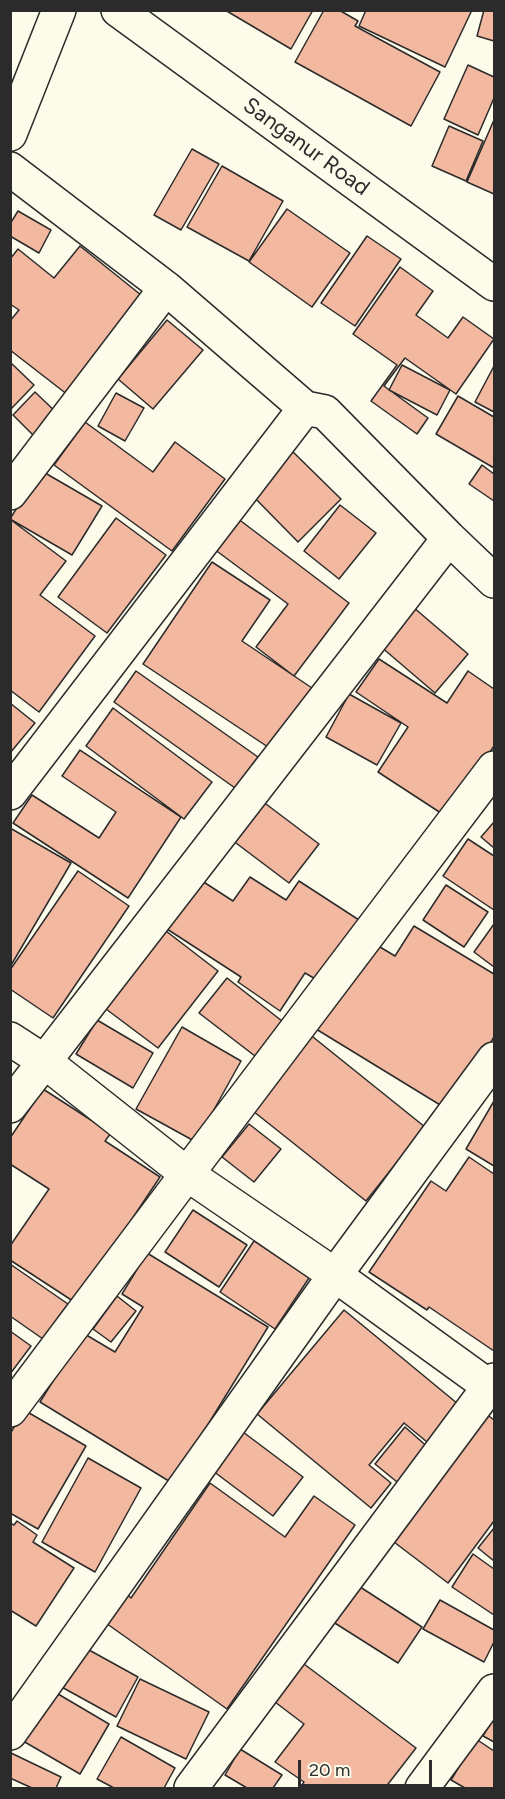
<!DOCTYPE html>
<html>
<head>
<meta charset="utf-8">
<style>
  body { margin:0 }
  #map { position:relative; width:505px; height:1799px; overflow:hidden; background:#fdfbea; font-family:Figtree,sans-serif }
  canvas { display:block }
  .frame { position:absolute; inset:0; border:12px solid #2b2b2b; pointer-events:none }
  .scale { position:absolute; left:298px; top:1760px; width:134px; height:27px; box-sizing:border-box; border:3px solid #2b2b2b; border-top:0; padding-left:8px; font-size:18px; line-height:21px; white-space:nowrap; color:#2b2b2b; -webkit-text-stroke:4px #fdfbea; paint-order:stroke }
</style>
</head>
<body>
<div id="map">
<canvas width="505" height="1799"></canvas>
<div class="frame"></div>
<div class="scale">20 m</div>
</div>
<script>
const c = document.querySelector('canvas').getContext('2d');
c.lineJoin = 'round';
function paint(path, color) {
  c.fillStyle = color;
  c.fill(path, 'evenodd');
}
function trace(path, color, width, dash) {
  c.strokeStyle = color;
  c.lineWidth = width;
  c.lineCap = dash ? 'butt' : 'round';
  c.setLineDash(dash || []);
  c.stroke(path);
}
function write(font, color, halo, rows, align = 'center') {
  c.font = font + ' Figtree,sans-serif';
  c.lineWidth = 4.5;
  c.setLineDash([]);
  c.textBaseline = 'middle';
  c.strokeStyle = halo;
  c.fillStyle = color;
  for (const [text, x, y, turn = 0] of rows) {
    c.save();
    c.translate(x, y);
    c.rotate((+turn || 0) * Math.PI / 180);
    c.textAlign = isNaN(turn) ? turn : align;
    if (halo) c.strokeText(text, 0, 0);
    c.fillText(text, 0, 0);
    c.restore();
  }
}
const building = new Path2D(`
  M 225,10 L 313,10 L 291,49 Z
  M 324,10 L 339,10 L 358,21 L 355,26 L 440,72 L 411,126 L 295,62 Z
  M 366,10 L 472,10 L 445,67 L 359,26 Z
  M 484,10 L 494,10 L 494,41 L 477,36 Z
  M 468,65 L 494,77 L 494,98 L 478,135 L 444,119 Z
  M 494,120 L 494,194 L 467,182 Z
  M 449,126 L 483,141 L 466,181 L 432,166 Z
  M 192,149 L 219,164 L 181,230 L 154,215 Z
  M 222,166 L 283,201 L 249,261 L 187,227 Z
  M 287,209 L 350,253 L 312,307 L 249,262 Z
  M 18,211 L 51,230 L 39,253 L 10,236 L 10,224 Z
  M 367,236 L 401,259 L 355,326 L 321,303 Z
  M 80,246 L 146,299 L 68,395 L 10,350 L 10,321 L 19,310 L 10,304 L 10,259 L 18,249 L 54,278 Z
  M 400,267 L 433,291 L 416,315 L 448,338 L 463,317 L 494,339 L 456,394 L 405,358 L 384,386 L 428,418 L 417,434 L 371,401 L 397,365 L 353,334 Z
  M 167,320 L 203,350 L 153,409 L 118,379 Z
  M 10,362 L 34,385 L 11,409 L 10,408 Z
  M 402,365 L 450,390 L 437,415 L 389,390 Z
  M 494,366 L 494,412 L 475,402 Z
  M 35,392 L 61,417 L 38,440 L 13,415 Z
  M 116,393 L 144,408 L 125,441 L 98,426 Z
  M 458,396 L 494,417 L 494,468 L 436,434 Z
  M 85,422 L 153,472 L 175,442 L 225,479 L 172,551 L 54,465 Z
  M 290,449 L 341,499 L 298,542 L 248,491 Z
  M 482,465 L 494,474 L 494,501 L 469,484 Z
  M 40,470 L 102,506 L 72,555 L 10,519 Z
  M 340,505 L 376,533 L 339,579 L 304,551 Z
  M 116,518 L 166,555 L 107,633 L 58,597 Z
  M 237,518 L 349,603 L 294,676 L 256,647 L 288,604 L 214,549 Z
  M 11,520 L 66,561 L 40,595 L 95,636 L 39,712 L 10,690 Z
  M 212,562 L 270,600 L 242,641 L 315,690 L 274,751 L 143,664 Z
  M 413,607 L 468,654 L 435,693 L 380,646 Z
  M 379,659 L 447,703 L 468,671 L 494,689 L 494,746 L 447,817 L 378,772 L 408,727 L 356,692 Z
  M 136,671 L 258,757 L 235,788 L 114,702 Z
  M 349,694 L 401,723 L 377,765 L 326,737 Z
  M 10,703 L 35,723 L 10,753 Z
  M 113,708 L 212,782 L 184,819 L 86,746 Z
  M 80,750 L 181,817 L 128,898 L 13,823 L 32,795 L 99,838 L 116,812 L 62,776 Z
  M 262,801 L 319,844 L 289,883 L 232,840 Z
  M 494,822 L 494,848 L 481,837 Z
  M 10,828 L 71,863 L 10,967 Z
  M 468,839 L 494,856 L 494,910 L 443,876 Z
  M 78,871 L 129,906 L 53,1018 L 10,989 L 10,970 Z
  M 250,877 L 286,900 L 299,881 L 359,920 L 319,981 L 305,973 L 280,1011 L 238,982 L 241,977 L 167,929 L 199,879 L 233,901 Z
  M 446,885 L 488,912 L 464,947 L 423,920 Z
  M 494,924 L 494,967 L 474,952 Z
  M 414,926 L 494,974 L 494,1037 L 450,1111 L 316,1029 L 370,941 L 395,956 Z
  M 166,931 L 218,971 L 158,1048 L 102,1006 L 140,957 L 144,960 Z
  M 227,978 L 282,1021 L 255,1056 L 199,1013 Z
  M 97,1020 L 153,1053 L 133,1088 L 76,1054 Z
  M 182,1027 L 241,1061 L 196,1142 L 136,1109 Z
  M 308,1033 L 425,1127 L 366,1201 L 248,1107 Z
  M 43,1089 L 111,1133 L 105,1141 L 160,1177 L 76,1303 L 10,1260 L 10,1246 L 49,1189 L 10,1164 L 10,1138 Z
  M 494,1101 L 494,1166 L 466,1149 Z
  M 249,1124 L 281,1149 L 254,1182 L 222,1157 Z
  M 469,1157 L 494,1174 L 494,1351 L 429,1307 L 427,1310 L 369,1272 L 431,1181 L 446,1191 Z
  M 193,1210 L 247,1245 L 219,1287 L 165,1252 Z
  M 254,1241 L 309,1278 L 275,1329 L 220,1292 Z
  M 147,1253 L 268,1327 L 172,1483 L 40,1402 L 83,1333 L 115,1352 L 143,1307 L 122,1294 Z
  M 10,1264 L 68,1304 L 43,1339 L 10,1316 Z
  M 117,1296 L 136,1311 L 111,1342 L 93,1329 Z
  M 344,1310 L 458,1404 L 427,1442 L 404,1423 L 369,1465 L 391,1483 L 371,1508 L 257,1414 Z
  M 10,1331 L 31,1346 L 10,1374 Z
  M 24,1410 L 86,1446 L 38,1529 L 10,1513 L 10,1434 Z
  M 485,1413 L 494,1420 L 494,1521 L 448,1583 L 390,1539 Z
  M 235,1426 L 303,1477 L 273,1516 L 205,1465 Z
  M 405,1427 L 431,1450 L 402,1486 L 375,1464 Z
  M 88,1458 L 141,1488 L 95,1572 L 42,1542 Z
  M 210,1483 L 285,1537 L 314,1496 L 355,1525 L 227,1709 L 103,1621 L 124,1592 L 131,1598 Z
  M 17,1521 L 37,1535 L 33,1542 L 74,1568 L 36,1626 L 10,1610 L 10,1523 L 14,1525 Z
  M 494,1528 L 494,1561 L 478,1548 Z
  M 473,1554 L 494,1569 L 494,1615 L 452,1587 Z
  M 354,1583 L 422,1627 L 398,1663 L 330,1620 Z
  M 440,1600 L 494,1630 L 494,1642 L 484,1662 L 423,1629 Z
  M 80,1645 L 138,1677 L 116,1717 L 58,1685 Z
  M 296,1658 L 416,1748 L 385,1788 L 307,1788 L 302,1785 L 304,1782 L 275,1762 L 304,1724 L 267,1696 Z
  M 140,1679 L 209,1712 L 186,1759 L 117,1726 Z
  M 53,1691 L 109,1724 L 80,1774 L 23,1741 Z
  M 494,1717 L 494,1742 L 483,1736 Z
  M 121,1737 L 175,1768 L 164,1788 L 114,1788 L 97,1779 Z
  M 476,1739 L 494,1751 L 494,1788 L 465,1788 L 451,1780 Z
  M 240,1749 L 282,1775 L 273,1788 L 247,1788 L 225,1775 Z
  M 11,1753 L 61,1777 L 56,1788 L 32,1788 L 10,1778 Z`);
paint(building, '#f2b8a0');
trace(building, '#2b2b2b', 1.5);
const minor = new Path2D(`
  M 10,134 L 59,10
  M 10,169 L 166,288 L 305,408 L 325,412 L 449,538 L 494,581
  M 10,493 L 166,288
  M 10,793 L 305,408
  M 10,1039 L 44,1061 L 187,1174 L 335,1275 L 494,1390
  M 10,1106 L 449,538
  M 10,1410 L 187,1174 L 494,768
  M 10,1733 L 335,1275 L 494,1059
  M 191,1788 L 494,1380
  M 422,1788 L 494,1691`);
const major = new Path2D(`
  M 118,10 L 494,284`);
trace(minor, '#2b2b2b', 36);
trace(major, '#2b2b2b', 36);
trace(minor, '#fdfbea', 33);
trace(major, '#fdfbea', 33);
write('22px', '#2b2b2b', '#fdfbea', [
  ["Sanganur Road",306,147,36]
]);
</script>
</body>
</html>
